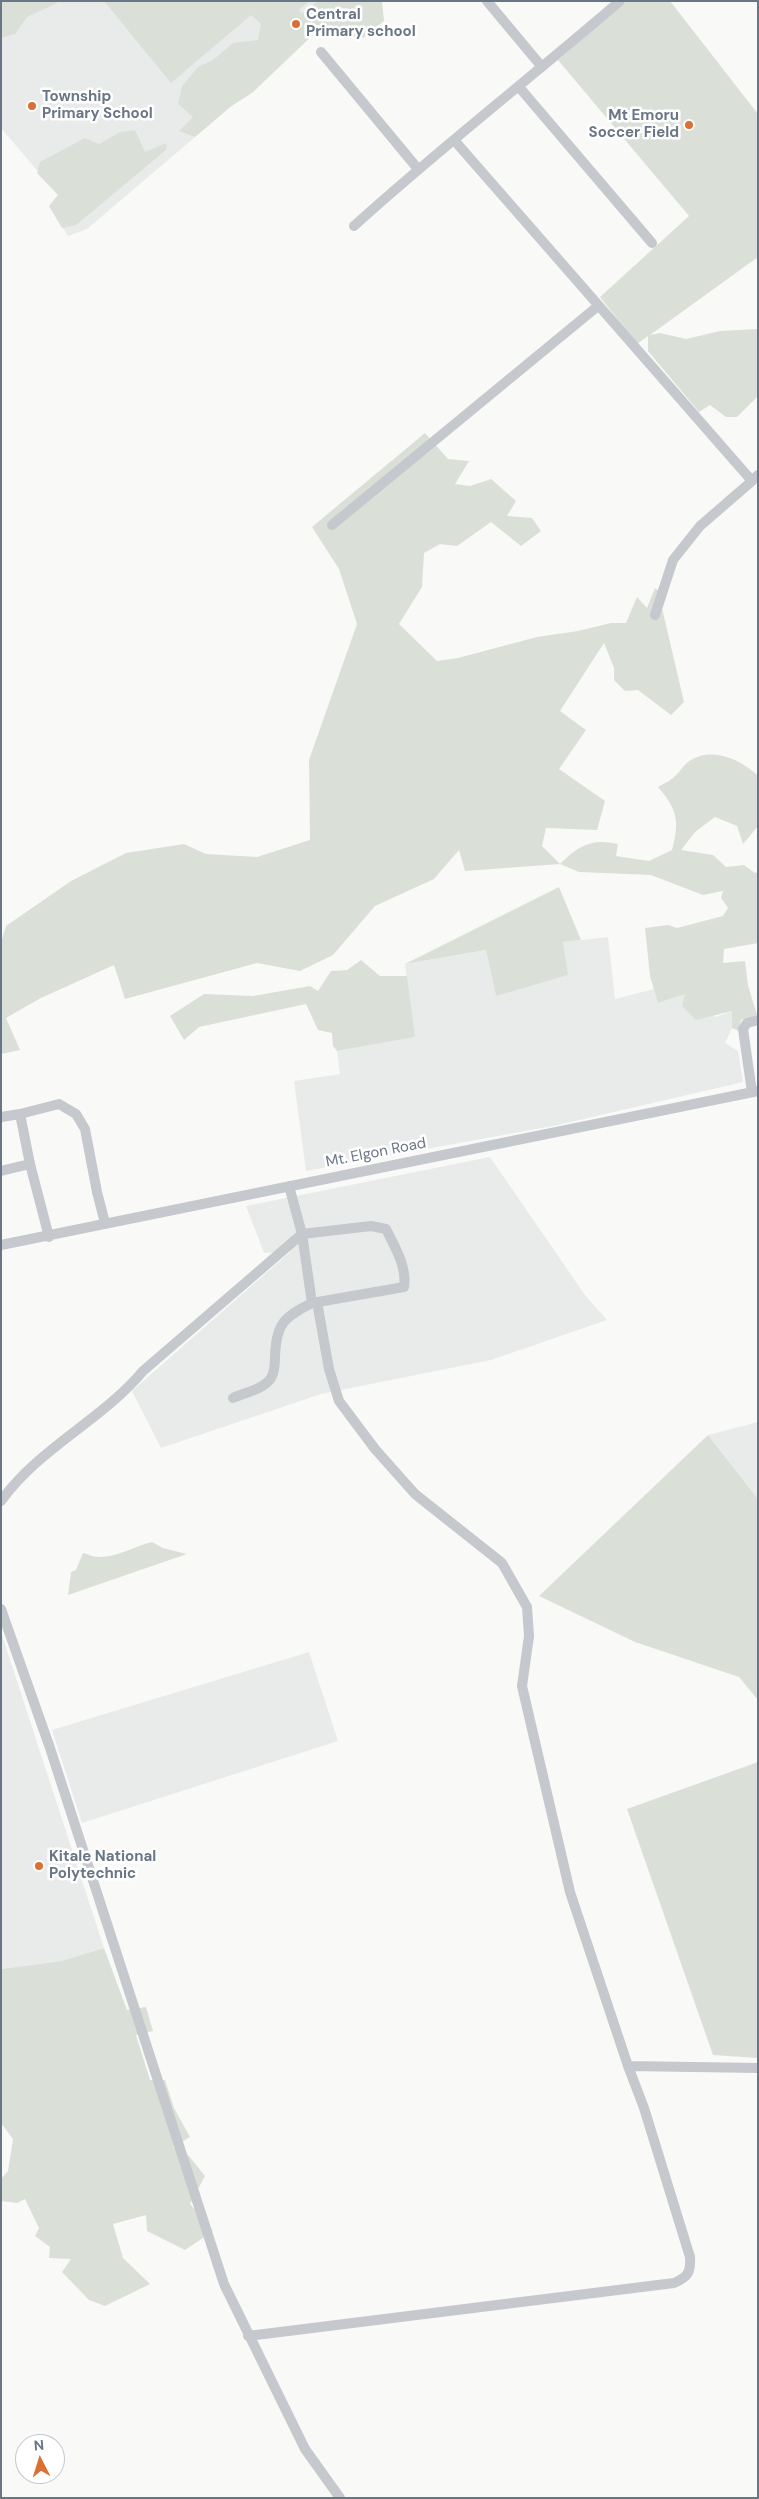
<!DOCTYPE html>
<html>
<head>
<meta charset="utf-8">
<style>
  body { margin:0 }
  #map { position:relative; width:759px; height:2499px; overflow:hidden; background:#f9f9f7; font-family:"DM Sans",sans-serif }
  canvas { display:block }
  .frame { position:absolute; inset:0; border:2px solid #697686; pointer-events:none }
  .north { position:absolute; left:15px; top:2434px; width:50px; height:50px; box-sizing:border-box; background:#fff; border:1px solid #c3c8cf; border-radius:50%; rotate:355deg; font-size:14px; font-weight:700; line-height:20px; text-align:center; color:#697686 }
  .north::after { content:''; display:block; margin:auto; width:18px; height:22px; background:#db6f34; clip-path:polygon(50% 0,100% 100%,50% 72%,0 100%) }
</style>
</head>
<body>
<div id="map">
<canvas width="759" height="2499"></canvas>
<div class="frame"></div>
<div class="north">N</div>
</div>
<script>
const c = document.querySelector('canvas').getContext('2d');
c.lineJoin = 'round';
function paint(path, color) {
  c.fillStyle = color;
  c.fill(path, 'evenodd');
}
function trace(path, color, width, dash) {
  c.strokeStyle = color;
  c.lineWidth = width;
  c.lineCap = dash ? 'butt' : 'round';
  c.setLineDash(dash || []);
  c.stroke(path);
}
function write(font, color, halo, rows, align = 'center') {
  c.font = font + ' "DM Sans",sans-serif';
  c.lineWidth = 5;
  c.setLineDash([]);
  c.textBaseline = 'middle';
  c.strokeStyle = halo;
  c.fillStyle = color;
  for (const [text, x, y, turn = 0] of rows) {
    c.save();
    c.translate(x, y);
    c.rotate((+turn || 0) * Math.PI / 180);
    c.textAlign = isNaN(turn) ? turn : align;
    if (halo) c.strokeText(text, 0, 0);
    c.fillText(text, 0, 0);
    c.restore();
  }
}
paint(new Path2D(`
  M 1,1 L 347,1 L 295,52 L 87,229 L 68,236 L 49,206 L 58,195 L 1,128 Z
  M 608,937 L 615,999 L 654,989 L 658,1003 L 686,993 L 715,1017 L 733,1011 L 732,1028 L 725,1043 L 738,1051 L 743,1082 L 558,1125 L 306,1171 L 294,1081 L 340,1074 L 337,1051 L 414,1037 L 405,964 L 486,950 L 496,995 L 563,942 Z
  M 490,1157 L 585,1295 L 607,1320 L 491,1360 L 321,1394 L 161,1448 L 132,1391 L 291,1251 L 264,1253 L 246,1206 Z
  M 758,1422 L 758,1499 L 708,1435 Z
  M 1,1632 L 104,1948 L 61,1961 L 1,1969 Z
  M 309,1652 L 338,1741 L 82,1823 L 52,1730 Z`), '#e9ebea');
paint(new Path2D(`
  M 1,1 L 56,1 L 57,3 L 27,17 L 15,34 L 1,38 Z
  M 104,1 L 309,1 L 299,10 L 302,14 L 318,1 L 382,1 L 384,21 L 363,38 L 316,32 L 252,93 L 230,107 L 195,137 L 179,131 L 193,117 L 178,104 L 182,86 L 198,67 L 213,60 L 233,43 L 258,40 L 261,24 L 251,15 L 171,83 Z
  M 627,1 L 670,1 L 758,114 L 758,257 L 650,335 L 660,333 L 686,339 L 720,331 L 758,329 L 758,396 L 737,417 L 726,417 L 710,405 L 699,412 L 648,351 L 648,336 L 637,344 L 600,297 L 689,216 L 558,60 Z
  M 135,130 L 145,152 L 166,143 L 167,149 L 76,225 L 62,228 L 49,206 L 58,195 L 37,173 L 40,162 L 85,138 L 99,144 L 120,132 Z
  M 425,433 L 448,459 L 469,461 L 455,484 L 470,486 L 491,479 L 516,501 L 507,516 L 532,518 L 541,531 L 521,546 L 491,522 L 457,546 L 440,544 L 424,553 L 422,587 L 399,624 L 437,661 L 458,658 L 537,637 L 578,631 L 611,623 L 626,623 L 637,597 L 647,608 L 655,588 L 666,597 L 662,608 L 684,702 L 671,715 L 638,690 L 625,691 L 614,680 L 614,668 L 604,643 L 560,711 L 586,730 L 559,769 L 605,801 L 597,830 L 546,828 L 542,846 L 560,864 C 579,845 592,838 618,844 L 616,856 L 649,861 L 672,850 C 680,821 677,809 658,787 C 663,784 670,781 674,777 C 679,773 682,767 687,763 C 709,745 741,759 758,776 L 758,826 L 743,844 L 737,826 L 715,817 L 695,832 L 681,850 L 713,855 L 726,867 L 744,865 L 755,873 L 758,872 L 758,943 L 724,949 L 723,963 L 745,961 L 748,985 L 757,1015 L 741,1020 L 739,1031 L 732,1028 L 732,1011 L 696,1020 L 682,1006 L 685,994 L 658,1003 L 650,976 L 645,928 L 668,925 L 677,928 L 723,916 L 728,908 L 721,898 L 723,891 L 703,895 L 651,875 L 579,872 L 560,864 L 465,871 L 459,850 L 434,879 L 375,906 L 333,955 L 300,971 L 257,963 L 125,999 L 114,965 L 41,998 L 6,1018 L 20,1050 L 1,1054 L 1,943 L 6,926 L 71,881 L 126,853 L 184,844 L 206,854 L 257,857 L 310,840 L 309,760 L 357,624 L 339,569 L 312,527 Z
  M 559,887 L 581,940 L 563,942 L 568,975 L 496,996 L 486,950 L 405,964 Z
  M 361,960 L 380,976 L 407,976 L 415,1037 L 337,1051 L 333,1046 L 332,1033 L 318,1030 L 306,1004 L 199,1027 L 184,1040 L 170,1016 L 204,994 L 253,996 L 310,986 L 318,991 L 331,971 L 347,970 Z
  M 708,1435 L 758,1499 L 758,1700 L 739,1677 L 635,1642 L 539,1596 Z
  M 152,1542 L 163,1548 L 187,1554 L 68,1595 L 71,1572 L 76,1570 L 83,1553 C 88,1554 93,1557 98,1557 C 117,1558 134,1546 152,1542 Z
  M 758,1762 L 758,2058 L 713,2055 L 627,1809 Z
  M 104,1948 L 127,2010 L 146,2007 L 153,2031 L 136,2035 L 150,2080 L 165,2080 L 174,2108 L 190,2137 L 173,2147 L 189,2156 L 205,2176 L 190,2204 L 213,2231 L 185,2250 L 147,2231 L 146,2215 L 113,2224 L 123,2258 L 150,2284 L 105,2306 L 89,2300 L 62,2272 L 71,2259 L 49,2258 L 50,2247 L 35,2236 L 39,2228 L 25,2199 L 17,2203 L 1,2201 L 1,2179 L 8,2171 L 13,2139 L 1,2123 L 1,1969 L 61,1961 Z`), '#dae0d8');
trace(new Path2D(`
  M 487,1 L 542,67
  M 321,52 L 418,169
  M 519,87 L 652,243
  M 454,140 L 752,481 L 758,475
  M 354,226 C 440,148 532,77 620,1
  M 332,525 L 598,306
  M 655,615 L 673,560 L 700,526 L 752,481
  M 752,1092 L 743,1029 L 747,1023 L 758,1020
  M 20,1114 L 30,1164 L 49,1237
  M 1,1117 L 20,1114 L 59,1104 L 76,1114 L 85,1129 L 97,1192 L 105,1223
  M 1,1171 L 30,1164
  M 1,1245 L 758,1091
  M 233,1398 C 244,1393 264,1389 271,1378 C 275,1372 275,1363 275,1356 C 276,1324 284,1317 312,1303 L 302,1234 L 289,1186
  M 1,1501 C 39,1448 102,1420 143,1371 L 302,1234 L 371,1226 L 386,1229 C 395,1247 407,1267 404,1287 L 312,1303
  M 1,1609 L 50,1748 L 224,2284 L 305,2449 L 340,2498
  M 628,2066 L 758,2068
  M 248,2336 L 674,2283 C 688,2277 691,2272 690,2257 L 644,2108 L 628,2066 L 570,1892 L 522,1686 L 529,1636 L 527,1607 L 502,1563 L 415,1494 L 375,1449 L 339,1401 L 329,1369 L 317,1302`), '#c5c8cc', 10);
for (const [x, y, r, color] of [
  [296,24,5,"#db6f34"],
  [32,106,5,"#db6f34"],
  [689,125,5,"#db6f34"],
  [39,1866,5,"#db6f34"]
]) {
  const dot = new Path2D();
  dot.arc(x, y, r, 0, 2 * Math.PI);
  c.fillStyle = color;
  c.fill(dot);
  trace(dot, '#fff', 2);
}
write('bold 15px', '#697686', '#fff', [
  ["Central",306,15],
  ["Primary school",306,32],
  ["Township",42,97],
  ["Primary School",42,114],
  ["Mt Emoru",679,116,"right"],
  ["Soccer Field",679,133,"right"],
  ["Kitale National",49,1857],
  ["Polytechnic",49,1874]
], 'left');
write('15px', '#697686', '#fff', [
  ["Mt. Elgon Road",376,1153,-11]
]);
</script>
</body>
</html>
